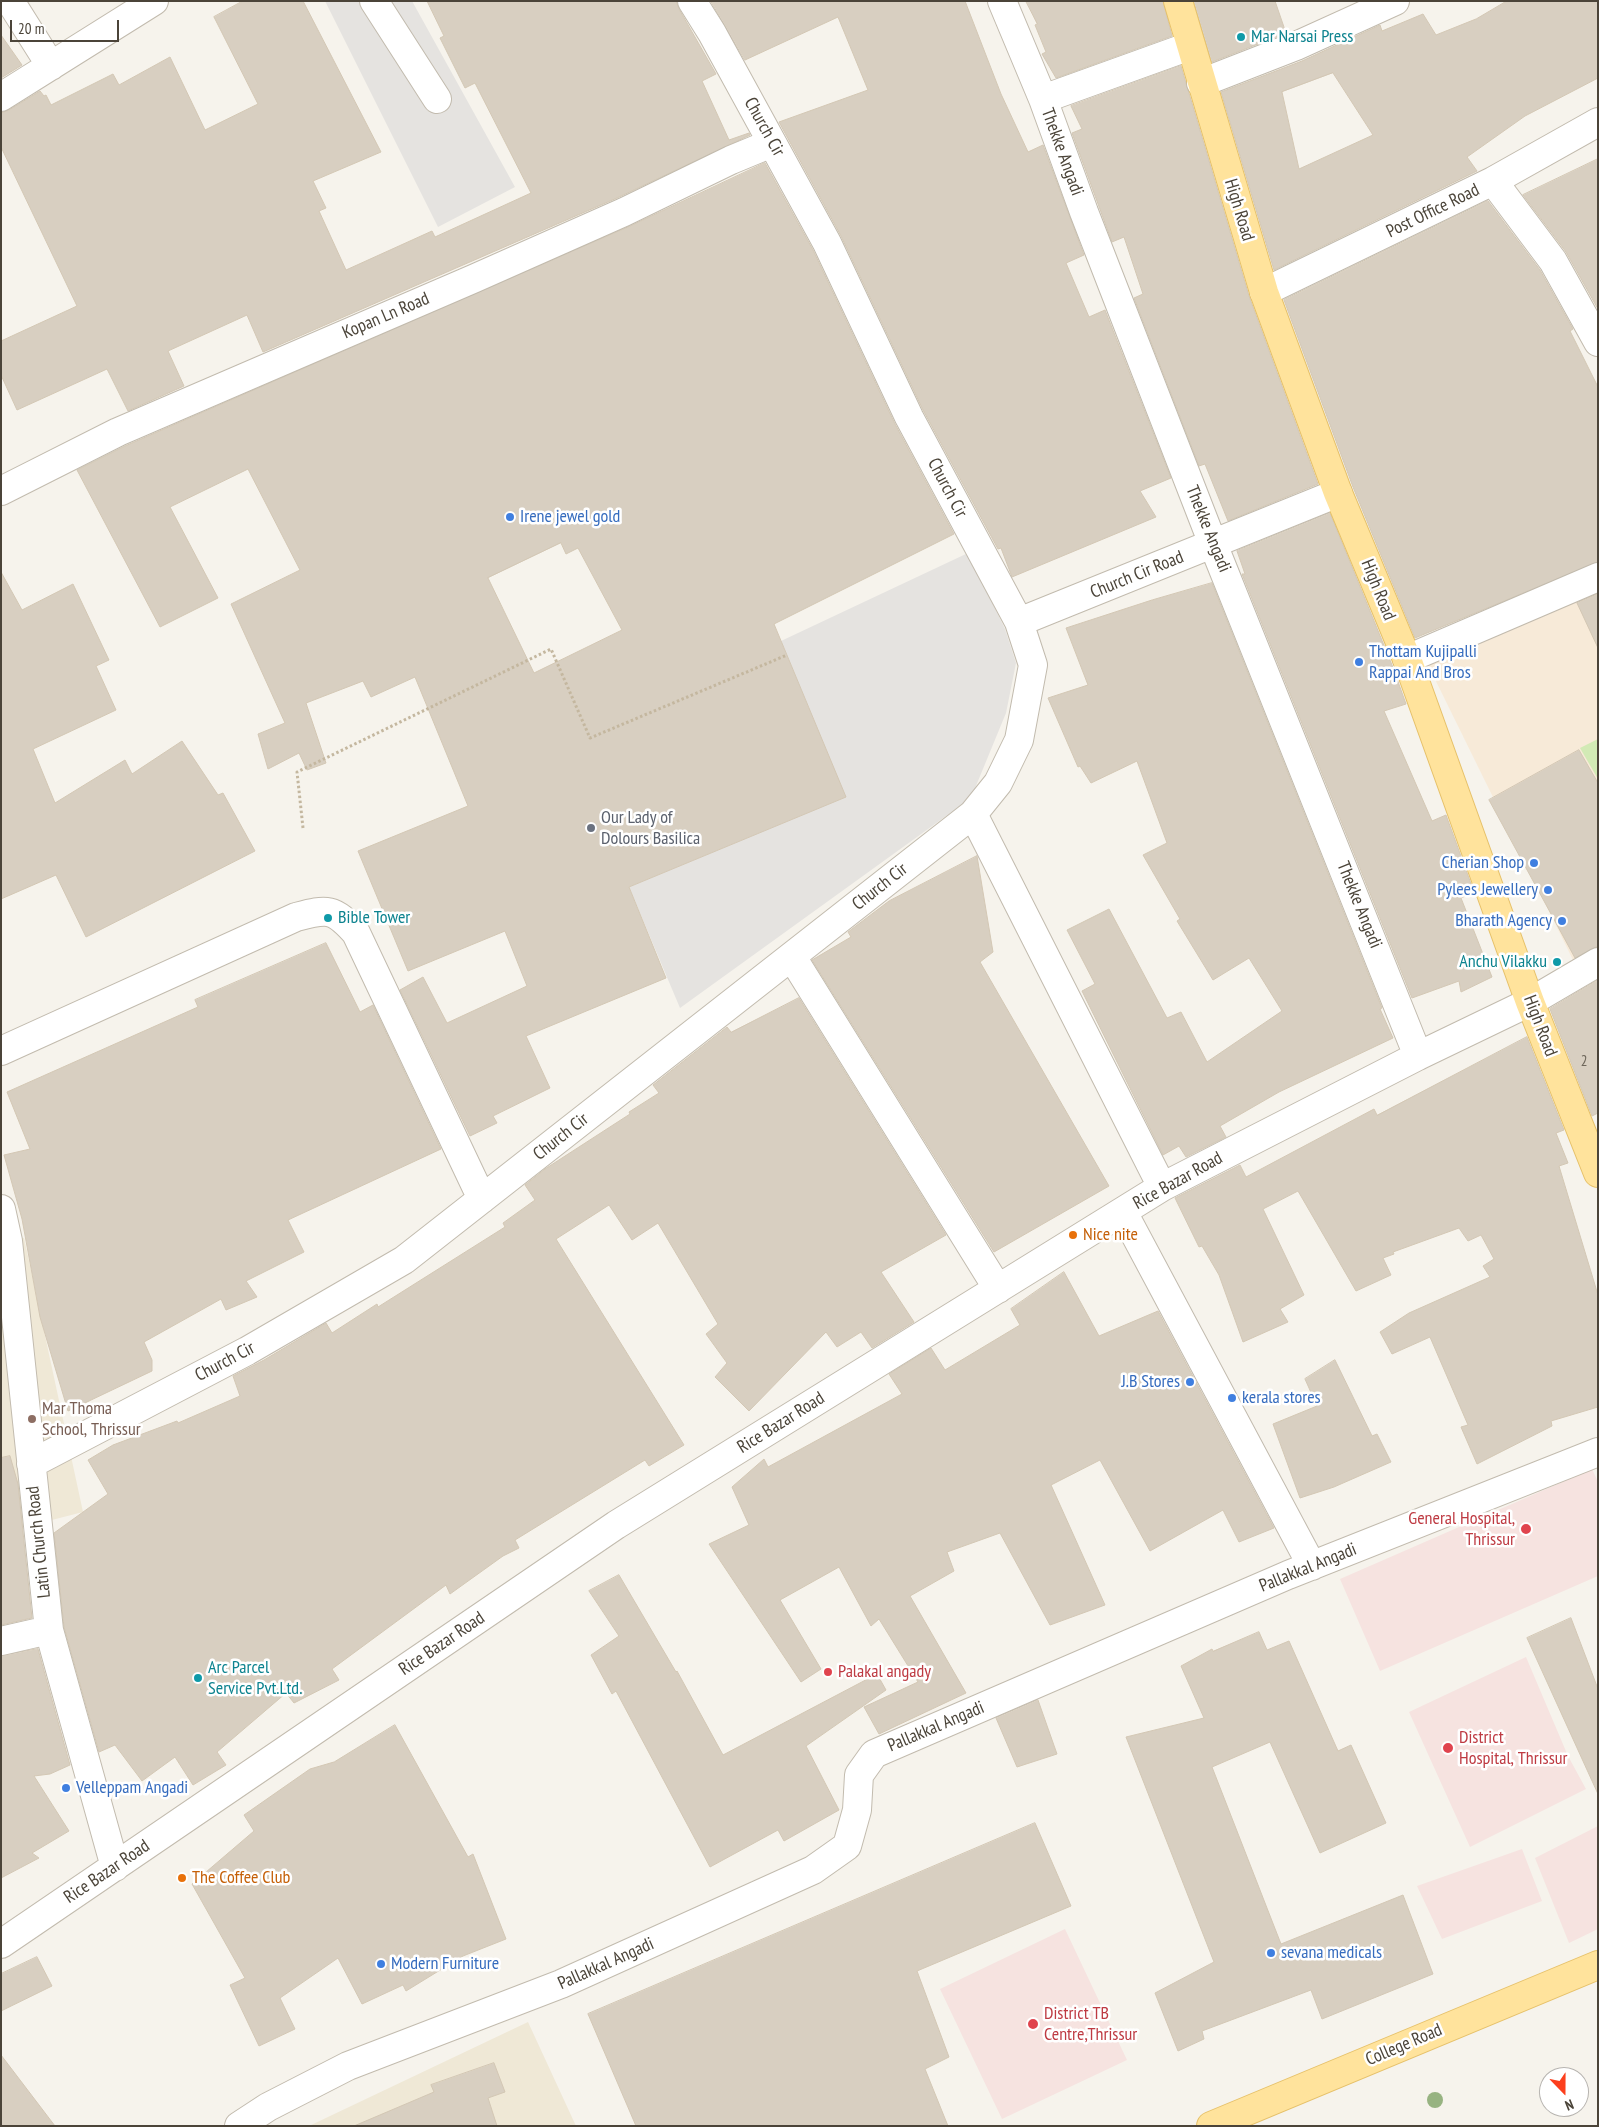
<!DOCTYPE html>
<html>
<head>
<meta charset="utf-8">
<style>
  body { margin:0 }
  #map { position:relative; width:1599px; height:2127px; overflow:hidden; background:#f6f3ec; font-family:"PT Sans Narrow",sans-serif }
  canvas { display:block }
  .frame { position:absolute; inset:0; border:2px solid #4b4439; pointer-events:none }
  .north { position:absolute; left:1539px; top:2067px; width:50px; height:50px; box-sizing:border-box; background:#fff; border:1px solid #b7b4b0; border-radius:50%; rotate:158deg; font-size:14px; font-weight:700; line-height:20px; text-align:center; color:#4b4439 }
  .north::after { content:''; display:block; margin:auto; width:18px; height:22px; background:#fc3f1d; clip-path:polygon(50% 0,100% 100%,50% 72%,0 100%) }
  .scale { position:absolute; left:10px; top:20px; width:109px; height:22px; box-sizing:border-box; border:2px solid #4b4439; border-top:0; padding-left:6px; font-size:15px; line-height:18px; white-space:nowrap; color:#4b4439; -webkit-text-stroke:4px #fff; paint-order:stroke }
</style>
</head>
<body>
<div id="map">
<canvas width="1599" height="2127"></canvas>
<div class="frame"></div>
<div class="north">N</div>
<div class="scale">20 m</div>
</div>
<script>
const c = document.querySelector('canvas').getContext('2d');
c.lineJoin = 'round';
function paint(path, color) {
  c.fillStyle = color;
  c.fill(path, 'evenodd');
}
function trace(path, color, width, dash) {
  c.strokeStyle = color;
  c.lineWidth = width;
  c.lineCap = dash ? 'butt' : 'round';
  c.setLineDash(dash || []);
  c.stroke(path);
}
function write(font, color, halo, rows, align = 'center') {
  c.font = font + ' "PT Sans Narrow",sans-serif';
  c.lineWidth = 5;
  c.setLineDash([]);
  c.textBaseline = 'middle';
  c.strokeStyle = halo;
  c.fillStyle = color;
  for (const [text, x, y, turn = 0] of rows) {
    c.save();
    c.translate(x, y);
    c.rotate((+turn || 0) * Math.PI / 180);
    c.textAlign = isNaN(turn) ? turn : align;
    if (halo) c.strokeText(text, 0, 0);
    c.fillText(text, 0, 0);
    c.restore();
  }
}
paint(new Path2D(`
  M 1598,585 L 1598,953 L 1575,964 L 1428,665 L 1430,658 Z`), '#f7ead8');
paint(new Path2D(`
  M 24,1238 L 83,1512 L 1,1533 L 1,1242 Z
  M 528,2022 L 576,2126 L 309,2126 Z`), '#efe8d6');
paint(new Path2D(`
  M 1592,1469 L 1598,1482 L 1598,1576 L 1380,1671 L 1340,1579 Z
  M 1526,1657 L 1568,1756 L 1586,1789 L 1470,1847 L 1409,1712 Z
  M 1598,1826 L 1598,1929 L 1569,1943 L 1535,1858 Z
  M 1522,1849 L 1542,1901 L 1442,1939 L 1417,1886 Z
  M 1065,1929 L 1127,2060 L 1002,2119 L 940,1989 Z`), '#f6e3e0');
paint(new Path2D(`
  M 1598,739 L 1598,779 L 1580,748 Z`), '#d2eab5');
paint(new Path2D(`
  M 325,1 L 412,1 L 515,187 L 438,227 Z
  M 968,553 L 1005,629 L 1016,663 L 1006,713 L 971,798 L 680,1008 L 629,887 L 845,797 L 781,641 Z`), '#e5e3e0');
const building = new Path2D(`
  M 243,1 L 303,1 L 381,152 L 313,181 L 326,208 L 319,211 L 346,270 L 432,231 L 435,237 L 531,193 L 475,83 L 465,88 L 440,38 L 444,36 L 427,1 L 676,1 L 679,9 L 716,74 L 702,81 L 729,140 L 749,133 L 750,135 L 617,198 L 263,352 L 247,315 L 168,351 L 184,386 L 128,411 L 107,369 L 17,410 L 1,375 L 1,341 L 77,306 L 1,147 L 1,113 L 9,110 L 40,91 L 44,96 L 46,95 L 51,105 L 113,74 L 119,85 L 170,57 L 205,130 L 258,104 L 214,17 Z
  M 711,1 L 965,1 L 1001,94 L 1028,152 L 1043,145 L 1084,255 L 1066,263 L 1089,317 L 1105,310 L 1171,478 L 1140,491 L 1156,517 L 1012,577 L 1001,548 L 998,549 L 923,410 L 841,236 L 779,122 L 868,90 L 838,17 L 745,60 Z
  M 1026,1 L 1163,1 L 1172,36 L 1056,78 L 1042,54 L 1046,52 L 1035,25 L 1037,24 Z
  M 1194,1 L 1275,1 L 1286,33 L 1212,62 Z
  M 1507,1 L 1598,1 L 1598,78 L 1525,116 L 1467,157 L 1477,171 L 1274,270 L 1221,92 L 1302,61 L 1380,25 L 1382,31 L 1423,14 L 1436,35 L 1476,19 ZM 1333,73 L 1373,135 L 1299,169 L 1282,92 Z
  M 1,35 L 22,65 L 1,78 Z
  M 1181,66 L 1249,296 L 1318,484 L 1228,521 L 1205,464 L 1199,466 L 1134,298 L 1143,294 L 1124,237 L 1112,242 L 1072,133 L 1082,129 L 1071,106 Z
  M 1598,159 L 1598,309 L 1566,252 L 1523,195 Z
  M 765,163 L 813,250 L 895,424 L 954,534 L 774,624 L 846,797 L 629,887 L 666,978 L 526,1036 L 550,1088 L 493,1116 L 497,1123 L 470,1136 L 400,990 L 423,977 L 447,1023 L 527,986 L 505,931 L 408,971 L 358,851 L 468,806 L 415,677 L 371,697 L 363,681 L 306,703 L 326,763 L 307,770 L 299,753 L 268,769 L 258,734 L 285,723 L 231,604 L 300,570 L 248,469 L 170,507 L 218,598 L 160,627 L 77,470 L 125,446 L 630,226 ZM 561,543 L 566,554 L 578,548 L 622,630 L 534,673 L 488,578 Z
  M 1488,201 L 1540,270 L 1573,329 L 1570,331 L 1598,387 L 1598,562 L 1415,638 L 1353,487 L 1284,300 Z
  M 1330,513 L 1392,665 L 1406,704 L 1384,711 L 1432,821 L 1446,815 L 1474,892 L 1461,898 L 1492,977 L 1461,992 L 1459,981 L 1412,998 L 1242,574 L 1245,574 L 1237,551 Z
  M 1,572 L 22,610 L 73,584 L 109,660 L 96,666 L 116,710 L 33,749 L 55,803 L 125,760 L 132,774 L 182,741 L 218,795 L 223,793 L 255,851 L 86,937 L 56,875 L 1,899 Z
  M 1212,583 L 1382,1008 L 1380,1009 L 1393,1038 L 1279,1092 L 1220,1126 L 1226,1137 L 1186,1157 L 1179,1146 L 1163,1155 L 1082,991 L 1095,984 L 1067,930 L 1109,909 L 1167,1018 L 1181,1012 L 1207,1062 L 1282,1011 L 1249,958 L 1213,980 L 1177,921 L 1180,919 L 1143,855 L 1167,843 L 1137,761 L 1091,783 L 1080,766 L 1078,767 L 1048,698 L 1088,685 L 1066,628 L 1152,600 Z
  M 1598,594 L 1598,648 L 1577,603 Z
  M 1579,750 L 1598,783 L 1598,946 L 1575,958 L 1489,800 Z
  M 977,856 L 993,952 L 980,962 L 1109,1186 L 994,1252 L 812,960 L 851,937 L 848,932 L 889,901 Z
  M 326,943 L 360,1012 L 373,1005 L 441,1149 L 288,1220 L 304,1252 L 246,1281 L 257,1297 L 226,1310 L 221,1299 L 144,1342 L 152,1360 L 152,1371 L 68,1411 L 40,1317 L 22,1219 L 4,1155 L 30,1149 L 7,1092 L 198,1007 L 195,1000 Z
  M 1598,980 L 1598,1113 L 1592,1116 L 1550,1009 Z
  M 799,998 L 946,1235 L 881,1272 L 914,1322 L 872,1348 L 861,1332 L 837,1347 L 826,1332 L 749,1411 L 715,1377 L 727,1363 L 706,1334 L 718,1324 L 658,1223 L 632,1240 L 609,1205 L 556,1239 L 684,1445 L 649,1466 L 645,1460 L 515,1540 L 519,1548 L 503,1556 L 450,1594 L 446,1585 L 332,1669 L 339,1680 L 294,1703 L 286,1693 L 217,1752 L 226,1765 L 193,1785 L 175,1757 L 142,1781 L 115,1745 L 99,1752 L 64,1627 L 54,1533 L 108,1494 L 88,1460 L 113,1445 L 177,1421 L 178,1423 L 240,1396 L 233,1376 L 264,1360 L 326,1323 L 332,1333 L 377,1304 L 378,1307 L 505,1227 L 503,1223 L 535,1200 L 525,1185 L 545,1169 L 630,1114 L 629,1112 L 659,1093 L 653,1085 L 727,1027 L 731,1032 Z
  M 1527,1037 L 1564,1130 L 1556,1133 L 1568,1163 L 1559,1166 L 1598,1295 L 1598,1407 L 1551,1421 L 1552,1426 L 1477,1464 L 1461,1427 L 1468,1425 L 1430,1337 L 1392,1354 L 1380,1332 L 1409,1313 L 1490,1277 L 1483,1266 L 1494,1259 L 1481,1235 L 1468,1241 L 1459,1228 L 1393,1252 L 1394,1254 L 1383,1258 L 1391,1275 L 1356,1291 L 1298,1191 L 1263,1209 L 1304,1295 L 1280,1309 L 1288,1322 L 1243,1342 L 1219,1275 L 1202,1246 L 1199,1247 L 1175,1198 L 1240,1165 L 1246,1177 L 1374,1109 L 1377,1115 Z
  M 1064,1272 L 1099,1336 L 1158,1311 L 1274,1528 L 1239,1542 L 1223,1510 L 1150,1551 L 1100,1460 L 1051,1485 L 1105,1605 L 1050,1625 L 1000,1533 L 947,1552 L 954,1571 L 910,1596 L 966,1693 L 879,1734 L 864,1707 L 918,1682 L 879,1619 L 871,1626 L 839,1567 L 780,1600 L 821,1669 L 801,1682 L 709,1544 L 749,1525 L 732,1487 L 764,1459 L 768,1467 L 902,1394 L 889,1374 L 931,1348 L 945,1370 L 1020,1325 L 1011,1309 Z
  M 1335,1360 L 1372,1436 L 1377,1434 L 1391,1462 L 1334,1487 L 1300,1498 L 1273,1424 L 1317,1406 L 1305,1379 Z
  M 10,1456 L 18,1484 L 32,1618 L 1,1625 L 1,1458 Z
  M 619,1575 L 676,1672 L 677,1671 L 723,1755 L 877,1674 L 886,1690 L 806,1746 L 839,1810 L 784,1841 L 778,1830 L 710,1867 L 616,1691 L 612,1694 L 591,1655 L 619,1636 L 589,1591 Z
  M 1571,1618 L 1598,1689 L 1598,1794 L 1527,1638 Z
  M 1259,1632 L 1267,1650 L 1289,1641 L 1338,1751 L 1351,1745 L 1386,1823 L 1320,1853 L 1270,1742 L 1212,1767 L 1281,1944 L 1403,1895 L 1433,1974 L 1322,2019 L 1311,1990 L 1202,2031 L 1204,2039 L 1178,2051 L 1155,1993 L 1214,1962 L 1126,1737 L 1204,1718 L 1181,1666 L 1212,1649 L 1213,1651 Z
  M 38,1649 L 70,1765 L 50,1774 L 34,1776 L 69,1831 L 32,1853 L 39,1858 L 1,1878 L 1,1656 Z
  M 1038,1700 L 1057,1754 L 1017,1767 L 996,1718 Z
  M 395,1725 L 468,1857 L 473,1854 L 506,1939 L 463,1956 L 406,1991 L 403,1985 L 362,2004 L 338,1958 L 280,1998 L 295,2029 L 259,2046 L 230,1985 L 245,1978 L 192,1884 L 254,1831 L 244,1815 L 310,1769 L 334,1762 Z
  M 1035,1823 L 1071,1906 L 917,1971 L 949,2057 L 925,2069 L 948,2126 L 636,2126 L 588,2014 Z
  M 37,1957 L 52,1986 L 1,2011 L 1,1974 Z
  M 1,2055 L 55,2126 L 1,2126 Z
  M 494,2063 L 505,2092 L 488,2098 L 497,2126 L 354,2126 L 434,2092 L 431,2085 Z`);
paint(building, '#d8cfc1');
trace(building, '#d3c7b4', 1);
const minor = new Path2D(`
  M 10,1 L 51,66
  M 374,1 L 437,99
  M 1002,1 L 1043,99 L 1084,212 L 1213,544 L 1418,1056
  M 1201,83 L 1296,46 L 1395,1
  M 1,97 L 154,1
  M 1043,99 L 1190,46
  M 1493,181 L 1553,261 L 1598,342
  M 1264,292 L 1493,181 L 1598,122
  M 1,491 L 118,432 L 473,279 L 624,212 L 731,160 L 772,143
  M 1019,622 L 1338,493
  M 1407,659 L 1598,577
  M 973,814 L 1162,1187
  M 792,957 L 998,1289
  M 1,1051 L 296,917 C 327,909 333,907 356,933 L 482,1199
  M 1,1209 L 8,1241 L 49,1630 L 115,1867
  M 1123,1212 L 1312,1566
  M 31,1464 L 247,1351 L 404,1260 L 973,814 L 998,783 L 1019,740 L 1033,665 L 1019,622 L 909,417 L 827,243 L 712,33 L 692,1
  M 1,1641 L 49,1630
  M 1,1944 L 616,1525 L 1162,1187 L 1418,1056 L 1530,1002 L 1598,962
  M 239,2126 L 268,2107 L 348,2066 L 561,1984 L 813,1870 L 847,1846 L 857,1810 L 859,1775 L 874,1754 L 1288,1575 L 1598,1452`);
const major = new Path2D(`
  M 1178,1 L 1264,292 L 1338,493 L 1407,659 L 1530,1002 L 1598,1173
  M 1211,2126 L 1598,1965`);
trace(minor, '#c2bbae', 30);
trace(major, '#e6c16a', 30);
trace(new Path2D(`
  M 303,828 L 297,772 L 551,649 L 590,738 L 787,655`), '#c4b79f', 3, [2.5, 2.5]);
trace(minor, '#fff', 28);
trace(major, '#ffe39c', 28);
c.fillStyle = '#97b381';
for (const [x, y] of [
  [1435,2100]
]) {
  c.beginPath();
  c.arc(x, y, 8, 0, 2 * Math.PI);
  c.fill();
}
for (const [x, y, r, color] of [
  [1241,37,5,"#0f9aa8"],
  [510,517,5,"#3f7fe0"],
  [1359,662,5,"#3f7fe0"],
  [591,828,5,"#6b7280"],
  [1534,863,5,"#3f7fe0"],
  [1548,890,5,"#3f7fe0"],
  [328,918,5,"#0f9aa8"],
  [1562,921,5,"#3f7fe0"],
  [1557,962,5,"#0f9aa8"],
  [1073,1235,5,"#e8710a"],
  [1190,1382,5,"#3f7fe0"],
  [1232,1398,5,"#3f7fe0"],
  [32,1419,5,"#8d6e63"],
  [1526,1529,6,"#e0444e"],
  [828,1672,5,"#e0444e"],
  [198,1678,5,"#0f9aa8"],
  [1448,1748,6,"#e0444e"],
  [66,1788,5,"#3f7fe0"],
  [182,1878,5,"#e8710a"],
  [1271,1953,5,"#3f7fe0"],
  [381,1964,5,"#3f7fe0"],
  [1033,2024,6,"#e0444e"]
]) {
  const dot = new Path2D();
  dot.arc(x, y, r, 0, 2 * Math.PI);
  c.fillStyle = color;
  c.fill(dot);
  trace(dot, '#fff', 2);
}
write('15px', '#6e675b', null, [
  ["2",1584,1062]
]);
write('18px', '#0d838f', '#fff', [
  ["Mar Narsai Press",1251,37],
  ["Bible Tower",338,918],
  ["Anchu Vilakku",1547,962,"right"],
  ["Arc Parcel",208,1668],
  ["Service Pvt.Ltd.",208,1689]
], 'left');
write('18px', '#4b4439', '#fff', [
  ["Church Cir",764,127,61],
  ["Thekke Angadi",1062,152,70],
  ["High Road",1239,210,73],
  ["Post Office Road",1433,211,-26],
  ["Kopan Ln Road",386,316,-23],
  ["Church Cir",947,488,62],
  ["Thekke Angadi",1208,529,68],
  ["Church Cir Road",1137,575,-22],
  ["High Road",1378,590,68],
  ["Church Cir",880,887,-38],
  ["Thekke Angadi",1359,905,68],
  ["High Road",1540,1026,69],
  ["Church Cir",561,1137,-38],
  ["Rice Bazar Road",1178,1181,-29],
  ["Church Cir",225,1362,-28],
  ["Rice Bazar Road",781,1423,-32],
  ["Latin Church Road",39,1542,-96],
  ["Pallakkal Angadi",1308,1568,-22],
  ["Rice Bazar Road",442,1644,-34],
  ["Pallakkal Angadi",936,1727,-23],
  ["Rice Bazar Road",107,1872,-34],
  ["Pallakkal Angadi",606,1964,-24],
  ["College Road",1404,2045,-23]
]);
write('18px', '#366cbe', '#fff', [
  ["Irene jewel gold",520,517],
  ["Thottam Kujipalli",1369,652],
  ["Rappai And Bros",1369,673],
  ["Cherian Shop",1524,863,"right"],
  ["Pylees Jewellery",1538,890,"right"],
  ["Bharath Agency",1552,921,"right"],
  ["J.B Stores",1180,1382,"right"],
  ["kerala stores",1242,1398],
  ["Velleppam Angadi",76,1788],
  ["sevana medicals",1281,1953],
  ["Modern Furniture",391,1964]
], 'left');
write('18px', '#5b616d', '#fff', [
  ["Our Lady of",601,818],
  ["Dolours Basilica",601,839]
], 'left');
write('18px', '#c56008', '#fff', [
  ["Nice nite",1083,1235],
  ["The Coffee Club",192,1878]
], 'left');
write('18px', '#785e54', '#fff', [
  ["Mar Thoma",42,1409],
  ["School, Thrissur",42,1430]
], 'left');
write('18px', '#be3a42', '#fff', [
  ["General Hospital,",1515,1519,"right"],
  ["Thrissur",1515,1540,"right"],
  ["Palakal angady",838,1672],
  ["District",1459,1738],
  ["Hospital, Thrissur",1459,1759],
  ["District TB",1044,2014],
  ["Centre,Thrissur",1044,2035]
], 'left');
</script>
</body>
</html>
